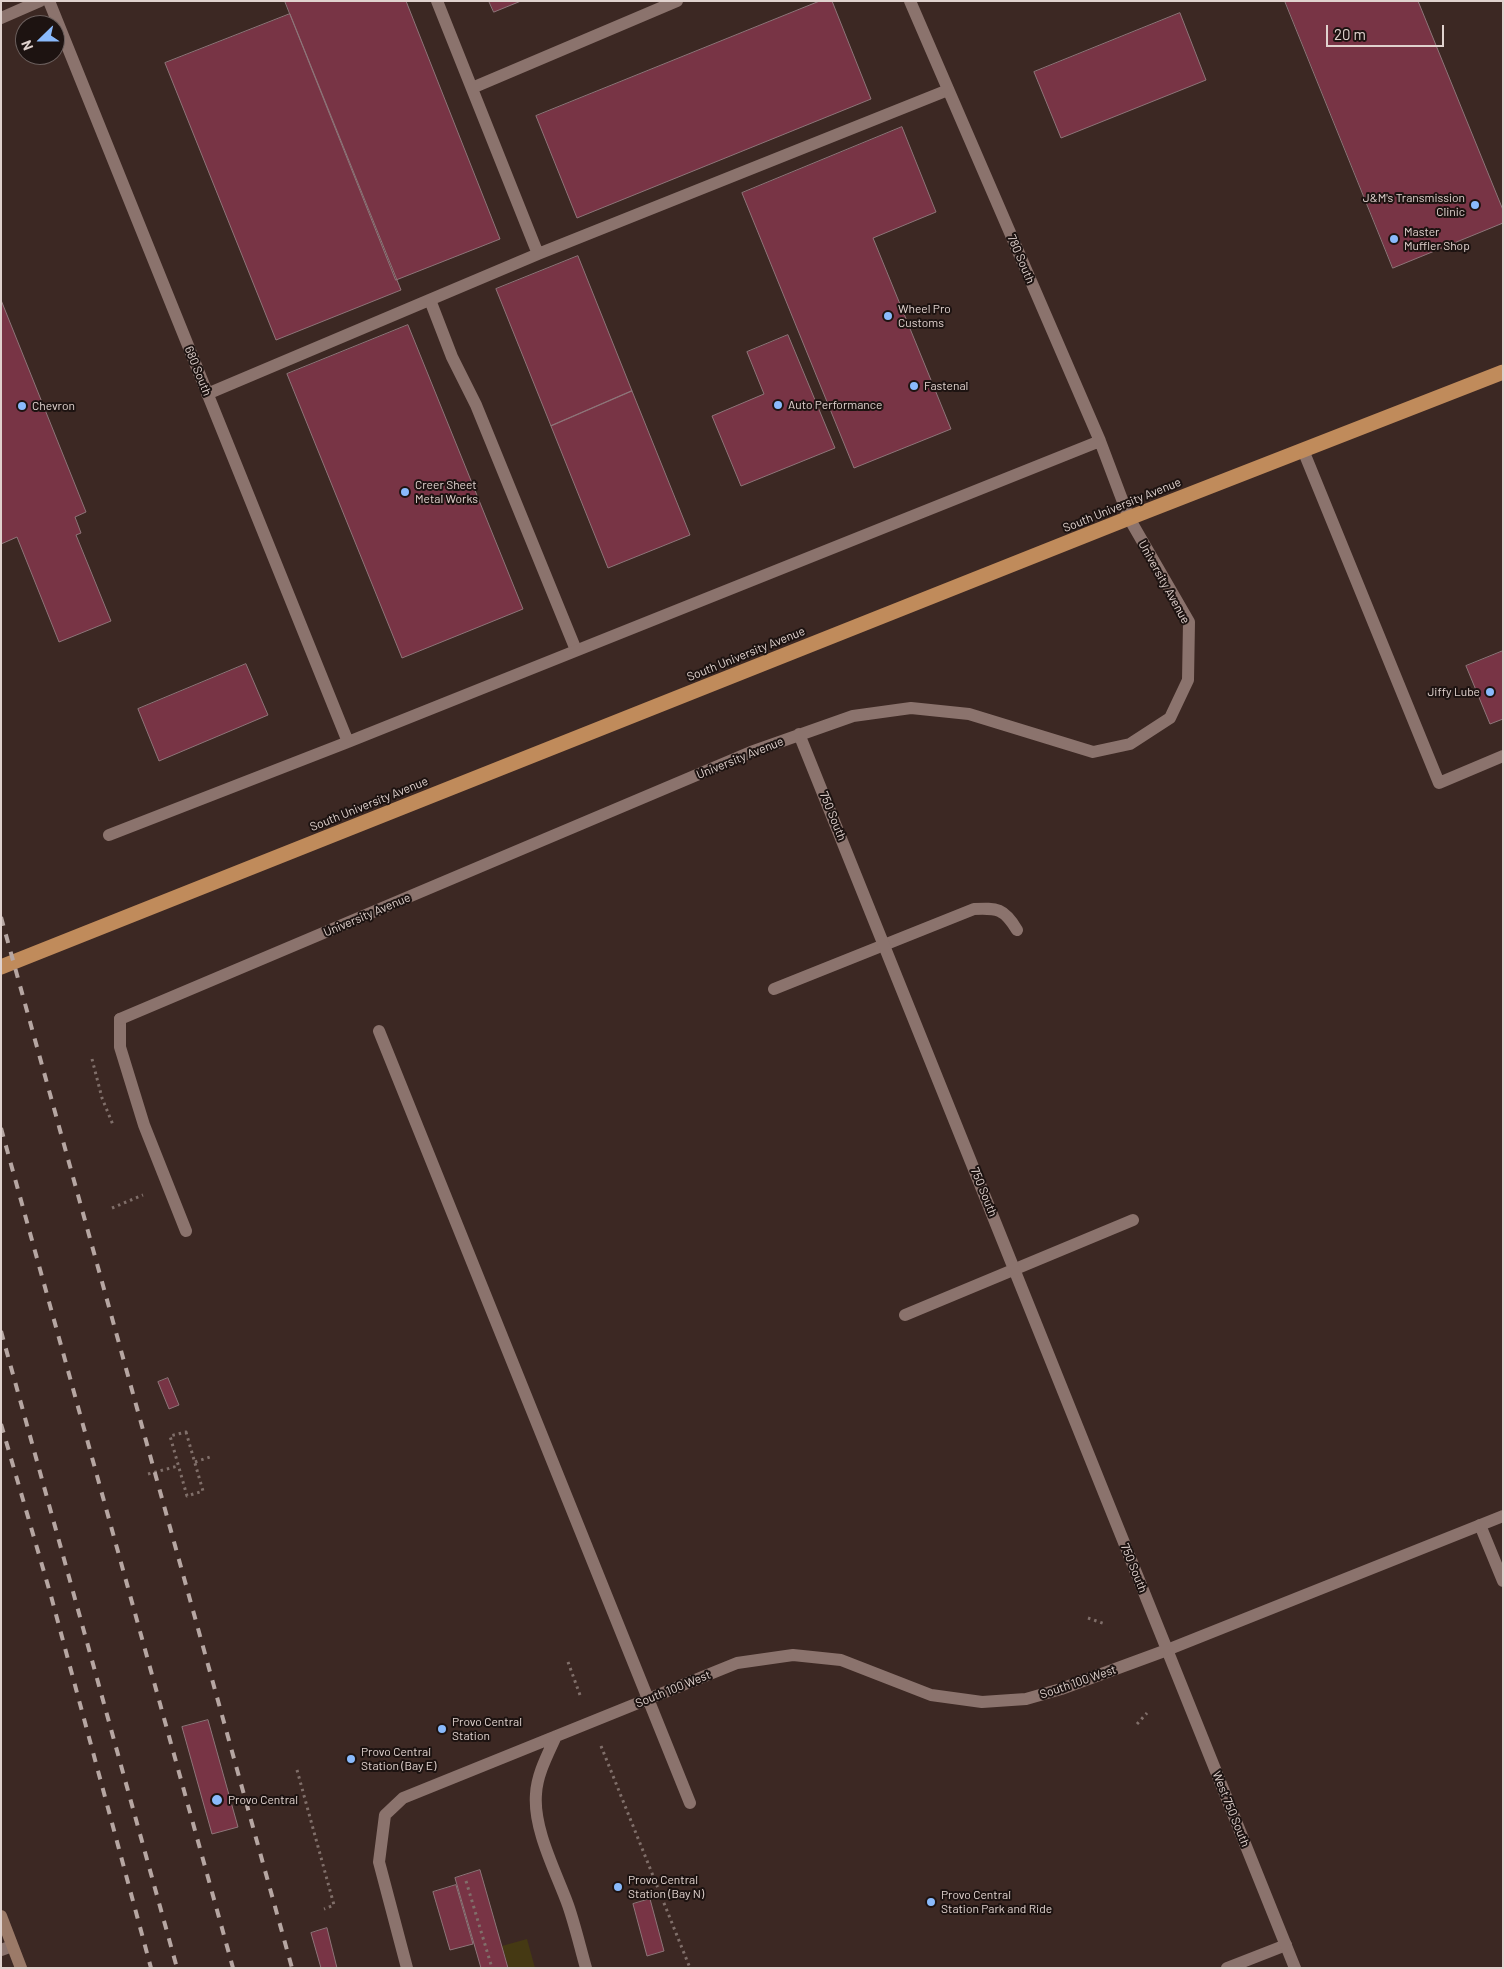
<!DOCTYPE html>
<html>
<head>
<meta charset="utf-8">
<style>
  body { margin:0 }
  #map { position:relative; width:1504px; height:1969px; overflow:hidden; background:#3c2823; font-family:Barlow,sans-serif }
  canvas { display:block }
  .frame { position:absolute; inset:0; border:2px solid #e0d2ce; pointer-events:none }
  .north { position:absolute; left:15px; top:15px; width:50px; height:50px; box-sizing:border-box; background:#1d1311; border:1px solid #6b5f5d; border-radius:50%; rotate:248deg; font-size:14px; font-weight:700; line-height:20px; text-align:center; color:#e0d2ce }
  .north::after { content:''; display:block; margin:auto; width:18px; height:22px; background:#8abafc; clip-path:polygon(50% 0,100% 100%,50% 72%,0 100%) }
  .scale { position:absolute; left:1326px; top:25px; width:118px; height:22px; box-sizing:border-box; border:2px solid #e0d2ce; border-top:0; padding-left:6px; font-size:15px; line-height:18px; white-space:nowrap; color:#e0d2ce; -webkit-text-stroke:4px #1d1311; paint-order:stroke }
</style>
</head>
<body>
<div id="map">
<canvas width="1504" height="1969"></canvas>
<div class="frame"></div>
<div class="north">N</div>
<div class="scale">20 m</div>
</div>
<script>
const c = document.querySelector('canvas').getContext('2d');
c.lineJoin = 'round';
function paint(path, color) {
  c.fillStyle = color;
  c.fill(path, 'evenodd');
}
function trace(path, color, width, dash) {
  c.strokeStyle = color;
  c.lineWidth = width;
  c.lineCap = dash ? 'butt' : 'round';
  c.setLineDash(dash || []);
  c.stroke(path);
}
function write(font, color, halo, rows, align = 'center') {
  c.font = font + ' Barlow,sans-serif';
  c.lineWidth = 4;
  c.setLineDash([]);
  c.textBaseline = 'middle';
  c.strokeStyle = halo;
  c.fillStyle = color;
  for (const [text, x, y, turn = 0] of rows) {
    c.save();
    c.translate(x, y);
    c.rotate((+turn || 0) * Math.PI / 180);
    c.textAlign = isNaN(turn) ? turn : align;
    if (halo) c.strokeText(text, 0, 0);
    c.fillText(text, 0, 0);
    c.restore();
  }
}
paint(new Path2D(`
  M 527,1939 L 535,1968 L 509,1968 L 502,1946 Z`), '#453913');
const building = new Path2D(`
  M 285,1 L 406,1 L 500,239 L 396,280 Z
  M 489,1 L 521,1 L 494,12 Z
  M 820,1 L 832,1 L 871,99 L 577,218 L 536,116 Z
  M 1285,1 L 1418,1 L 1503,210 L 1503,223 L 1393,268 Z
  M 1180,13 L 1206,80 L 1061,138 L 1034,72 Z
  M 290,14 L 401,290 L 276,340 L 165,63 Z
  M 902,127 L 936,212 L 873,238 L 951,429 L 854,468 L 742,193 Z
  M 578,256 L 632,391 L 551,426 L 496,289 Z
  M 1,300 L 86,512 L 75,517 L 81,533 L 76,535 L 111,621 L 59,642 L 17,537 L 1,544 Z
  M 408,325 L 523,609 L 402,658 L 287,374 Z
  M 788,335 L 835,448 L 741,486 L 712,416 L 764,394 L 747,352 Z
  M 632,391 L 690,535 L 608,568 L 551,426 Z
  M 1503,651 L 1503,719 L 1490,724 L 1466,666 Z
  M 246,664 L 268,715 L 159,761 L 138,709 Z
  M 168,1378 L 179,1405 L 169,1409 L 158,1382 Z
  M 208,1720 L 238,1827 L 212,1834 L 182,1727 Z
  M 480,1870 L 508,1968 L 481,1968 L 455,1878 Z
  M 456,1885 L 473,1944 L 450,1950 L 433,1892 Z
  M 650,1899 L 664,1951 L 647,1956 L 633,1904 Z
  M 327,1928 L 337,1968 L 321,1968 L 311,1933 Z`);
paint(building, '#783445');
trace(building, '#8e7579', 1);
trace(new Path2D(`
  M 92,1059 L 102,1098 L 113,1125
  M 112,1208 L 143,1195
  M 186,1432 L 203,1491 L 187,1496 L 170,1436 Z
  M 195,1462 L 210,1457
  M 148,1474 L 178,1466
  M 1088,1618 L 1105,1624
  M 568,1662 L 580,1695
  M 1137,1724 L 1147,1713
  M 601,1746 L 690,1968
  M 297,1770 L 334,1905 L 324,1909
  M 466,1881 L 492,1968`), '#806f6a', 3, [2.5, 4]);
trace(new Path2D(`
  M 437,1 L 538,254 L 948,90
  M 472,88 L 677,1
  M 430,300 L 452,357 L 476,405 L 576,650
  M 207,394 L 538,254
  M 1303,450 L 1439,783 L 1503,756
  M 774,989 L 974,909 C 997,908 1004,908 1017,930
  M 120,1019 L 120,1047 L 144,1125 L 186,1231
  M 379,1031 L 690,1803
  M 905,1315 L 1133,1220
  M 1480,1525 L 1503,1581
  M 556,1736 C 548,1754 537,1774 536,1794 C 533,1829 556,1872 568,1905 C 575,1925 580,1947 586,1968
  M 407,1968 L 379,1862 L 385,1815 L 403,1798 L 648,1699
  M 1227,1968 L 1286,1945`), '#8b736d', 12);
trace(new Path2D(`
  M 49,1 L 348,742
  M 1,18 L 40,1
  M 799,734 L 1295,1968
  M 109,835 L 348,742 L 1100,441
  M 120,1019 L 751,752 L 853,716 L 911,708 L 969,714 L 1093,752 L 1130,744 L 1170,718 L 1188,680 L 1189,622 L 1129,518 L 1100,441 L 910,1
  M 648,1699 L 737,1663 L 793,1655 L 841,1660 L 931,1695 L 982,1702 L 1026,1699 L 1061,1689 L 1167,1650 L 1503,1516
  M 1,1950 L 12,1946`), '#8b736d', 12);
trace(new Path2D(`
  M 1,1916 L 21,1968`), '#9b7a68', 12);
trace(new Path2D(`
  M 1,967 L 1129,518 L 1503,372`), '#c08b5b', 15);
trace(new Path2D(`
  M 1,917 L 292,1968
  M 1,1128 L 233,1968
  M 1,1331 L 177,1968
  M 1,1424 L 51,1596 L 151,1968`), '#b6a6a2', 4, [9, 9]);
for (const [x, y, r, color] of [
  [1475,205,5,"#8abafc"],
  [1394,239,5,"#8abafc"],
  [888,316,5,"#8abafc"],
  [914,386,5,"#8abafc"],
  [778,405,5,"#8abafc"],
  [22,406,5,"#8abafc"],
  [405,492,5,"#8abafc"],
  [1490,692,5,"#8abafc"],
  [442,1729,5,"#8abafc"],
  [351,1759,5,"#8abafc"],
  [217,1800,6,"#8abafc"],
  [618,1887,5,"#8abafc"],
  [931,1902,5,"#8abafc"]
]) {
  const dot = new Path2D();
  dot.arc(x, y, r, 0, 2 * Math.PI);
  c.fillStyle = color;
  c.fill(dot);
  trace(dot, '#1d1311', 2);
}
write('12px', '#e0d2ce', '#1d1311', [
  ["J&M's Transmission",1465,198,"right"],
  ["Clinic",1465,212,"right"],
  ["Master",1404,232],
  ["Muffler Shop",1404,246],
  ["Wheel Pro",898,309],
  ["Customs",898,323],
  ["Fastenal",924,386],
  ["Auto Performance",788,405],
  ["Chevron",32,406],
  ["Creer Sheet",415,485],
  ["Metal Works",415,499],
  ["Jiffy Lube",1480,692,"right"],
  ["Provo Central",452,1722],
  ["Station",452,1736],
  ["Provo Central",361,1752],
  ["Station (Bay E)",361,1766],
  ["Provo Central",228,1800],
  ["Provo Central",628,1880],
  ["Station (Bay N)",628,1894],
  ["Provo Central",941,1895],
  ["Station Park and Ride",941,1909]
], 'left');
write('12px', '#e0d2ce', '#1d1311', [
  ["780 South",1021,259,67],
  ["680 South",198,371,68],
  ["South University Avenue",1122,505,-22],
  ["University Avenue",1164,582,61],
  ["South University Avenue",746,654,-22],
  ["University Avenue",740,758,-22],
  ["South University Avenue",369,804,-22],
  ["750 South",833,816,68],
  ["University Avenue",367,915,-23],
  ["750 South",984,1192,68],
  ["750 South",1134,1568,68],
  ["South 100 West",1078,1682,-19],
  ["South 100 West",673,1689,-22],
  ["West 750 South",1231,1809,68]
]);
</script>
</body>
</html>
